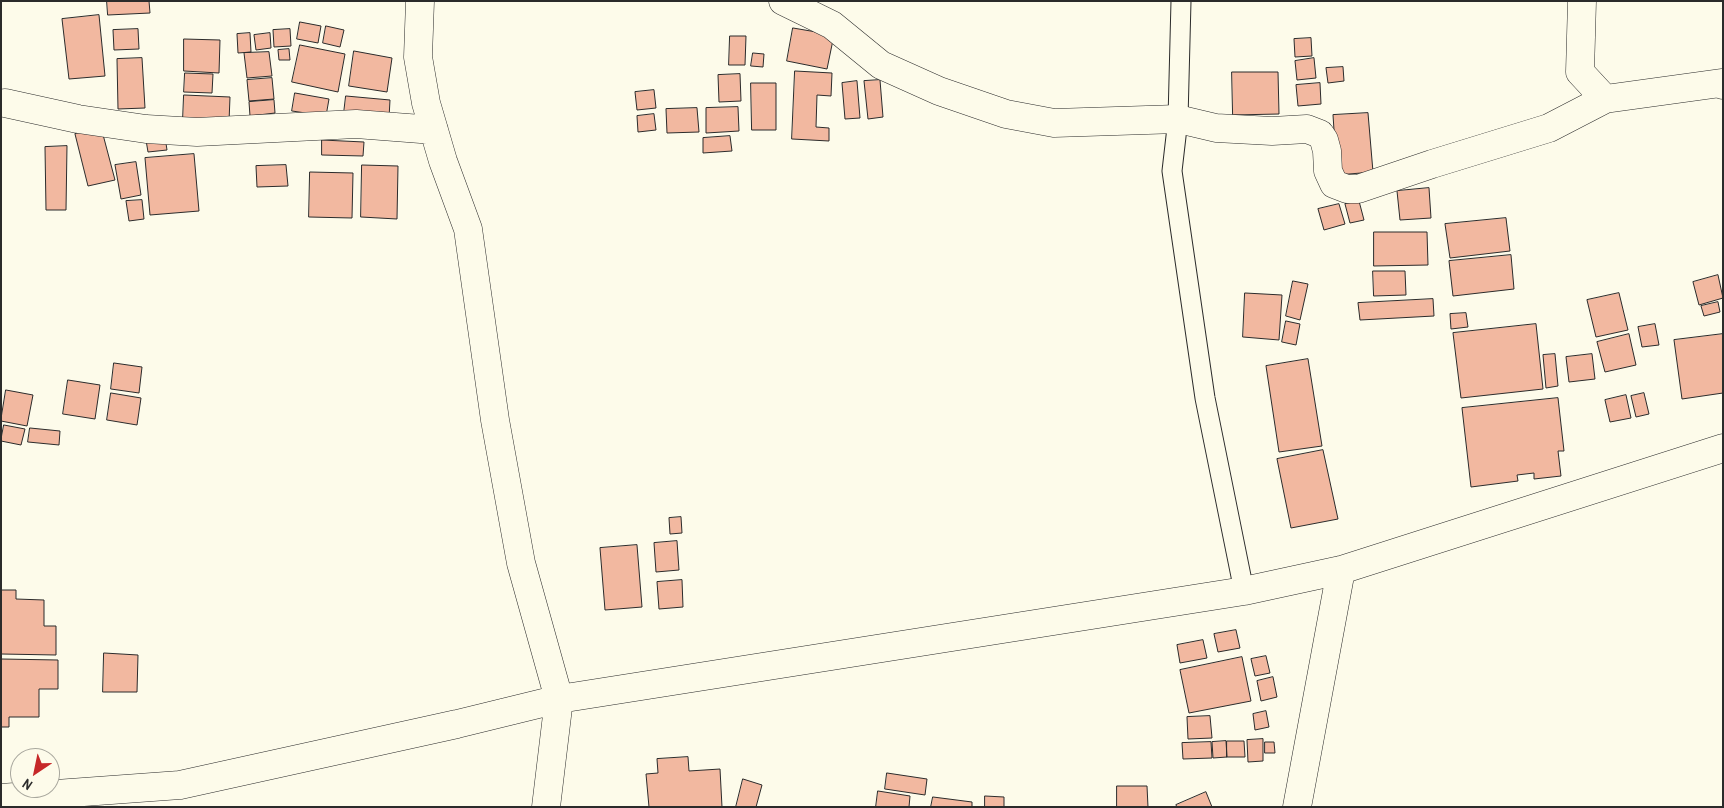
<!DOCTYPE html>
<html>
<head>
<meta charset="utf-8">
<style>
  body { margin:0 }
  #map { position:relative; width:1724px; height:808px; overflow:hidden; background:#fdfbea; font-family:"Archivo Narrow",sans-serif }
  canvas { display:block }
  .frame { position:absolute; inset:0; border:2px solid #2b2b2b; pointer-events:none }
  .north { position:absolute; left:10px; top:748px; width:50px; height:50px; box-sizing:border-box; background:#fdfbea; border:1px solid #a9a89e; border-radius:50%; rotate:214deg; font-size:14px; font-weight:700; line-height:20px; text-align:center; color:#2b2b2b }
  .north::after { content:''; display:block; margin:auto; width:18px; height:22px; background:#c62828; clip-path:polygon(50% 0,100% 100%,50% 72%,0 100%) }
</style>
</head>
<body>
<div id="map">
<canvas width="1724" height="808"></canvas>
<div class="frame"></div>
<div class="north">N</div>
</div>
<script>
const c = document.querySelector('canvas').getContext('2d');
c.lineJoin = 'round';
function paint(path, color) {
  c.fillStyle = color;
  c.fill(path, 'evenodd');
}
function trace(path, color, width, dash) {
  c.strokeStyle = color;
  c.lineWidth = width;
  c.lineCap = dash ? 'butt' : 'round';
  c.setLineDash(dash || []);
  c.stroke(path);
}
const building = new Path2D(`
  M 107,1 L 149,1 L 150,13 L 108,15 Z
  M 99,15 L 105,76 L 69,79 L 62,19 Z
  M 300,22 L 321,26 L 318,43 L 297,39 Z
  M 326,26 L 344,30 L 340,47 L 323,43 Z
  M 793,28 L 834,35 L 827,69 L 787,61 Z
  M 138,29 L 139,49 L 114,50 L 113,30 Z
  M 290,29 L 291,46 L 274,47 L 273,30 Z
  M 250,33 L 251,52 L 238,53 L 237,34 Z
  M 270,33 L 271,48 L 256,50 L 254,35 Z
  M 730,36 L 746,36 L 745,65 L 729,65 Z
  M 1311,38 L 1312,56 L 1295,57 L 1294,39 Z
  M 184,39 L 220,40 L 219,73 L 184,71 Z
  M 300,45 L 345,54 L 338,92 L 292,82 Z
  M 289,49 L 290,60 L 279,60 L 278,50 Z
  M 354,51 L 392,58 L 387,92 L 349,86 Z
  M 269,52 L 272,76 L 247,78 L 244,53 Z
  M 753,53 L 764,54 L 763,67 L 751,66 Z
  M 142,58 L 145,108 L 118,109 L 117,59 Z
  M 1314,58 L 1316,78 L 1297,80 L 1295,61 Z
  M 1343,67 L 1344,81 L 1328,83 L 1326,68 Z
  M 795,71 L 832,73 L 831,96 L 817,95 L 816,127 L 829,128 L 829,141 L 792,139 Z
  M 1232,72 L 1278,72 L 1279,114 L 1233,115 Z
  M 185,73 L 213,74 L 212,93 L 184,92 Z
  M 740,74 L 741,101 L 719,102 L 718,75 Z
  M 272,78 L 274,99 L 249,101 L 247,80 Z
  M 880,80 L 883,117 L 868,119 L 864,81 Z
  M 857,81 L 860,118 L 845,119 L 842,83 Z
  M 751,83 L 776,83 L 776,130 L 752,130 Z
  M 1320,83 L 1321,104 L 1298,106 L 1296,85 Z
  M 654,90 L 656,108 L 637,110 L 635,92 Z
  M 295,93 L 329,99 L 326,116 L 292,111 Z
  M 184,95 L 230,97 L 229,122 L 183,119 Z
  M 346,96 L 390,100 L 389,118 L 344,113 Z
  M 274,100 L 275,113 L 250,116 L 249,102 Z
  M 738,107 L 739,131 L 706,133 L 706,108 Z
  M 697,108 L 699,132 L 667,133 L 666,109 Z
  M 1368,113 L 1373,172 L 1337,175 L 1333,115 Z
  M 654,114 L 656,130 L 638,132 L 637,116 Z
  M 101,127 L 115,180 L 88,186 L 75,134 Z
  M 730,136 L 732,151 L 703,153 L 703,138 Z
  M 165,137 L 167,150 L 148,152 L 146,140 Z
  M 322,140 L 364,142 L 363,156 L 322,155 Z
  M 67,146 L 66,210 L 46,210 L 45,147 Z
  M 194,154 L 199,211 L 150,215 L 145,158 Z
  M 136,162 L 141,195 L 121,199 L 115,165 Z
  M 286,165 L 288,186 L 257,187 L 256,166 Z
  M 362,165 L 398,166 L 397,219 L 361,217 Z
  M 310,172 L 353,173 L 352,218 L 309,217 Z
  M 1429,188 L 1431,218 L 1400,220 L 1397,191 Z
  M 142,200 L 144,219 L 129,221 L 126,201 Z
  M 1359,201 L 1364,220 L 1350,223 L 1345,204 Z
  M 1339,204 L 1345,224 L 1324,230 L 1318,209 Z
  M 1506,218 L 1510,251 L 1450,258 L 1445,224 Z
  M 1374,232 L 1427,232 L 1428,265 L 1374,266 Z
  M 1511,255 L 1514,289 L 1453,296 L 1449,261 Z
  M 1373,271 L 1405,271 L 1406,295 L 1374,296 Z
  M 1718,275 L 1723,298 L 1699,305 L 1693,282 Z
  M 1293,281 L 1308,284 L 1300,320 L 1286,316 Z
  M 1245,293 L 1282,295 L 1279,340 L 1243,337 Z
  M 1619,293 L 1628,330 L 1596,337 L 1587,300 Z
  M 1433,299 L 1434,316 L 1360,320 L 1358,303 Z
  M 1718,302 L 1720,312 L 1704,316 L 1701,306 Z
  M 1466,313 L 1468,327 L 1451,329 L 1450,314 Z
  M 1286,321 L 1300,324 L 1296,345 L 1282,342 Z
  M 1536,324 L 1543,389 L 1461,398 L 1453,333 Z
  M 1655,324 L 1659,345 L 1642,347 L 1638,327 Z
  M 1629,334 L 1636,365 L 1605,372 L 1597,342 Z
  M 1723,334 L 1723,393 L 1682,399 L 1674,340 Z
  M 1555,354 L 1558,386 L 1546,388 L 1543,355 Z
  M 1592,354 L 1595,379 L 1569,382 L 1566,357 Z
  M 1308,359 L 1322,446 L 1279,452 L 1266,366 Z
  M 114,363 L 142,367 L 139,393 L 111,389 Z
  M 68,380 L 100,385 L 95,419 L 63,414 Z
  M 6,390 L 33,395 L 27,426 L 1,421 Z
  M 111,393 L 141,398 L 137,425 L 107,420 Z
  M 1644,393 L 1649,414 L 1636,417 L 1631,396 Z
  M 1626,395 L 1631,418 L 1610,422 L 1605,400 Z
  M 1558,398 L 1564,451 L 1558,451 L 1561,476 L 1534,479 L 1534,473 L 1517,475 L 1518,481 L 1471,487 L 1462,408 Z
  M 4,425 L 25,429 L 21,445 L 1,441 Z
  M 30,428 L 60,431 L 59,445 L 28,442 Z
  M 1323,450 L 1338,519 L 1291,528 L 1277,459 Z
  M 681,517 L 682,533 L 670,534 L 669,518 Z
  M 677,541 L 679,570 L 656,572 L 654,543 Z
  M 637,545 L 642,607 L 605,610 L 600,548 Z
  M 682,580 L 683,607 L 659,609 L 657,582 Z
  M 1,590 L 16,590 L 16,599 L 44,600 L 44,626 L 56,626 L 56,655 L 1,654 Z
  M 1236,630 L 1240,648 L 1218,652 L 1214,634 Z
  M 1203,640 L 1207,658 L 1180,663 L 1177,645 Z
  M 104,653 L 138,655 L 137,692 L 103,692 Z
  M 1266,656 L 1270,673 L 1255,676 L 1251,659 Z
  M 1242,657 L 1251,701 L 1189,713 L 1180,670 Z
  M 1,659 L 58,660 L 58,689 L 39,689 L 39,717 L 9,717 L 9,727 L 1,727 Z
  M 1273,677 L 1277,697 L 1261,701 L 1257,681 Z
  M 1266,711 L 1269,727 L 1255,730 L 1253,714 Z
  M 1210,716 L 1212,738 L 1188,739 L 1187,717 Z
  M 1263,739 L 1263,761 L 1248,762 L 1247,740 Z
  M 1226,741 L 1227,757 L 1213,758 L 1212,742 Z
  M 1227,741 L 1244,741 L 1245,757 L 1227,757 Z
  M 1211,742 L 1212,758 L 1183,759 L 1182,743 Z
  M 1265,742 L 1274,742 L 1275,753 L 1265,753 Z
  M 688,757 L 689,771 L 720,769 L 722,807 L 649,807 L 646,774 L 658,773 L 657,759 Z
  M 887,773 L 927,779 L 925,795 L 885,789 Z
  M 743,779 L 762,785 L 756,807 L 736,807 Z
  M 1117,786 L 1147,786 L 1148,807 L 1117,807 Z
  M 878,791 L 910,796 L 909,807 L 876,807 Z
  M 1206,792 L 1212,807 L 1177,807 L 1176,805 Z
  M 985,796 L 1004,797 L 1004,807 L 985,807 Z
  M 933,797 L 972,802 L 972,807 L 931,807 Z`);
paint(building, '#f2b8a0');
trace(building, '#2b2b2b', 1);
const service = new Path2D(`
  M 1181,1 L 1178,119 L 1172,171 L 1205,398 L 1244,591`);
const minor = new Path2D(`
  M 420,1 L 418,57 L 426,103 L 443,161 L 468,229 L 495,420 L 521,563 L 559,699 L 546,807
  M 783,1 L 832,25 L 881,65 L 939,91 L 1006,114 L 1054,123 L 1178,119 L 1216,128 L 1272,131 L 1307,129 L 1320,134 L 1324,140 L 1327,151 L 1328,171 L 1334,184 L 1347,189 L 1358,189 L 1432,164 L 1549,128 L 1605,99
  M 1582,1 L 1580,72 L 1605,99 L 1721,83 L 1723,85
  M 5,103 L 78,119 L 146,129 L 197,132 L 356,124 L 434,130
  M 1,798 L 180,785 L 457,724 L 559,699 L 1244,591 L 1341,570 L 1723,448
  M 1297,807 L 1341,570`);
trace(service, '#2b2b2b', 21);
trace(minor, '#2b2b2b', 29);
trace(service, '#fdfbea', 19);
trace(minor, '#fdfbea', 28);
</script>
</body>
</html>
